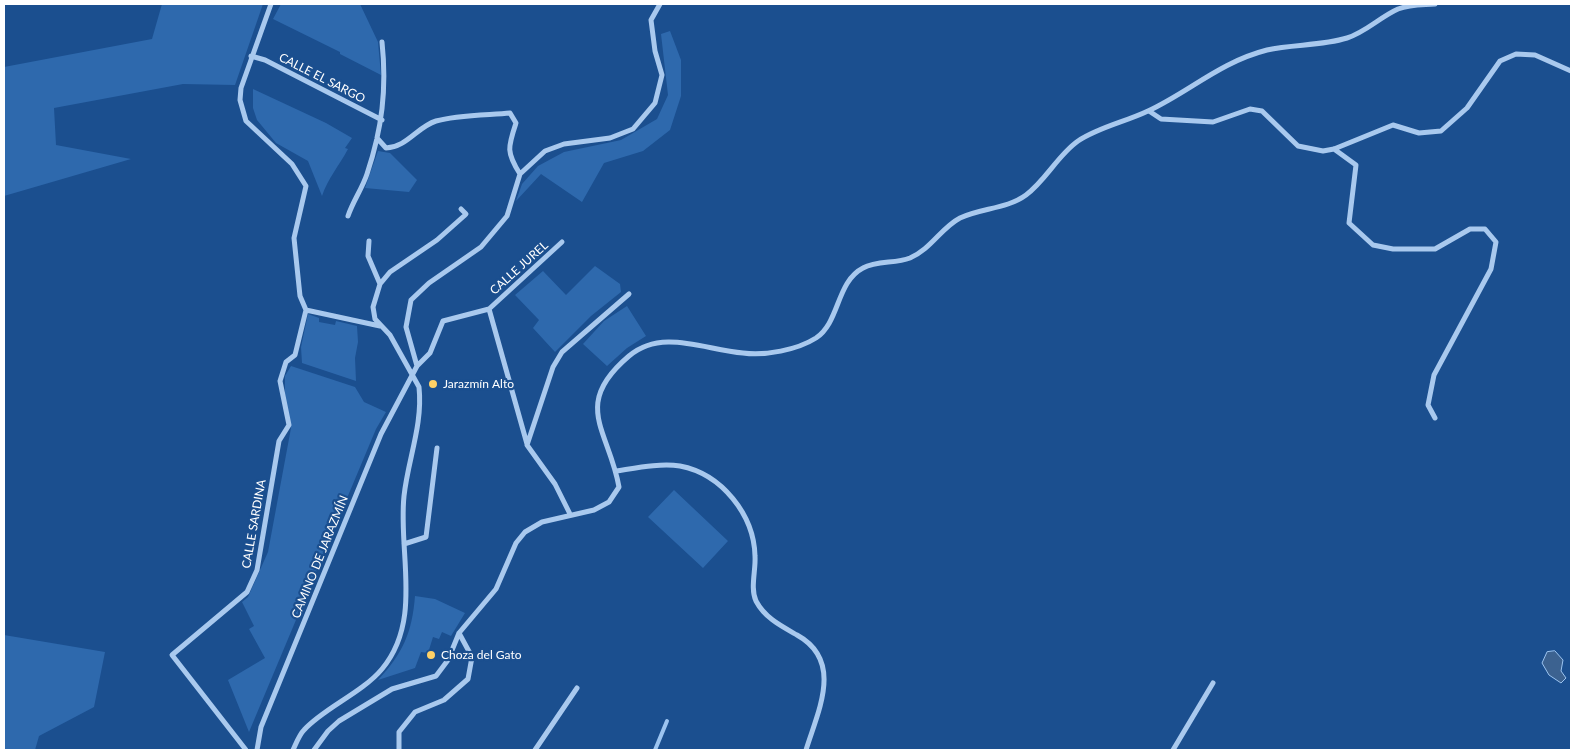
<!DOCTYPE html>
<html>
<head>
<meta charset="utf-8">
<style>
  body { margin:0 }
  #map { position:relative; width:1575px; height:754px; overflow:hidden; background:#1b4f8f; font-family:Lato,sans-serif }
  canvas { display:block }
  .frame { position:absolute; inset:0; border:5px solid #fff; pointer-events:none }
</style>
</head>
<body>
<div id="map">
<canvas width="1575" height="754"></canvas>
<div class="frame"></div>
</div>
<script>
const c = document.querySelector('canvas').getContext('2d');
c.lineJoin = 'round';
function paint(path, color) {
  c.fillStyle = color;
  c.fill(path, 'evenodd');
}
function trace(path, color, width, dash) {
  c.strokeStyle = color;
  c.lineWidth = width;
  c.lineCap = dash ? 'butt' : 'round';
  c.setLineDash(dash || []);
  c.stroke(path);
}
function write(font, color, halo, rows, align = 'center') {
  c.font = font + ' Lato,sans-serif';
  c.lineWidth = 4.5;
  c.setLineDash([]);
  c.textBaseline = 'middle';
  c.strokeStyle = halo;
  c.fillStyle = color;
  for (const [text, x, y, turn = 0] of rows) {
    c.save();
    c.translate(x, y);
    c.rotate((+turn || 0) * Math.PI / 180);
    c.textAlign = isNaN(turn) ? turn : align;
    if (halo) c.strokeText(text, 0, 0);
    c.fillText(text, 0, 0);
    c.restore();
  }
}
paint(new Path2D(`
  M 162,4 L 263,4 L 235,85 L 183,84 L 54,108 L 56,145 L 131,159 L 4,196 L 4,67 L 152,39 Z
  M 281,4 L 360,4 L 378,42 L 381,75 L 340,54 L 340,52 L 273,19 Z
  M 670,31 L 681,60 L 681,96 L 670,130 L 643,151 L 604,163 L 582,202 L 541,174 L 516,201 L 522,184 L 538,166 L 564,152 L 621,140 L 657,119 L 668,95 L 661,34 Z
  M 253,89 L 326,123 L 352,138 L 345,148 L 348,149 C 339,166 328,178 322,196 L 308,161 L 276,143 L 257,120 L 253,108 Z
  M 378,151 L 390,153 L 417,180 L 409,192 L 365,188 Z
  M 595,266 L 620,284 L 621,292 L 591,316 L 555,352 L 533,328 L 539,320 L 515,295 L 543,271 L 566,295 Z
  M 627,306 L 646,336 L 627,348 L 607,366 L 583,344 L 604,321 Z
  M 308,314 L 319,318 L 319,322 L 335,325 L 336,321 L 357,326 L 358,342 L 355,358 L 356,381 L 302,363 L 301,347 Z
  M 291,366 L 355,387 L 364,402 L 386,412 L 376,429 L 249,732 L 228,680 L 265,658 L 249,629 L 254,626 L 242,602 L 248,597 L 268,552 L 291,428 L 285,398 L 285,376 Z
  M 674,490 L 728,541 L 703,568 L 648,517 Z
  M 415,596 L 435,599 L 465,613 L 451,636 L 442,632 L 439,639 L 433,637 L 428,653 L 421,652 L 415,668 L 378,680 C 403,653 412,633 415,596 Z
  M 4,635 L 105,652 L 94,707 L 39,736 L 35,750 L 4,750 Z`), '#2e69ad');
const water = new Path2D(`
  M 1555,651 L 1563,660 L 1561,671 L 1566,678 L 1561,683 L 1549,675 L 1542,663 L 1547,652 Z`);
paint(water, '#3c6290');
trace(water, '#9cc4f0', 1);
trace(new Path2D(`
  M 655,750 L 667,721`), '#9cc4f0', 4);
trace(new Path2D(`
  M 271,4 L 241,88 L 240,100 L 246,121 L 292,164 L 306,186 L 294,238 L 300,296 L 306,310 L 380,326
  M 251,56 L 265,60 L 382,120
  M 1149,111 L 1161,119 L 1213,122 L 1250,109 L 1262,111 L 1298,146 L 1323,151 L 1334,149 L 1393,125 L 1419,133 L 1441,131 L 1467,108 L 1500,61 L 1516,54 L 1535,55 L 1571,71
  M 377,138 L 386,148 C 407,147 417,127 436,121 C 456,115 489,115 510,113 L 516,123 C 508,147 506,152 520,174
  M 1334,149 L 1356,165 L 1349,223 L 1373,245 L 1393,249 L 1435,249 L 1470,229 L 1485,229 L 1496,242 L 1491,269 L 1434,375 L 1428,405 L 1435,418
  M 348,216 C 353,201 362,189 367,174 C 382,129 387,89 382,42
  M 380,284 L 390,272 L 437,240 L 464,216 L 466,214 L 461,209
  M 417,366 L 430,353 L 443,321 L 489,309
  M 527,444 L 489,309 L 562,242
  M 616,471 C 636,468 660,463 680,466 C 722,474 754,515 755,556 C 756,570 750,588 756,601 C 765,618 781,626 797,635 C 844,661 818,711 806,750
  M 570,514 L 555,484 L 527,445 L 553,367 L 562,352 L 629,294
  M 404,544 L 426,537 L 437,448
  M 246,750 L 172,655 L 247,592 L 257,570 L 279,441 L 289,425 L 280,381 L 286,362 L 295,355 L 306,310
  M 257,750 L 261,727 L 381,434 L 417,366 L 406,327 L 411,300 L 429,283 L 481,247 L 507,216 L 520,174 L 545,151 L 564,144 L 610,138 L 633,129 L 655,103 L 662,75 L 655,51 L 651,20 L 660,4
  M 293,750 C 296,744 299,735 304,730 C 324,708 362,693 382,669 C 423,620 398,553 404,496 C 408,459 423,425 419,387 L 390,335 L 375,319 L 373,307 L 380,284 L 368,256 L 369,241
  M 314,750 L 328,731 L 339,721 L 392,689 L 436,676 L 448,660 L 459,633 L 496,589 L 516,543 L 525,532 L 542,522 L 594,510 L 609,502 L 619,487 C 609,430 571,405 629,356 C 662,328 705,350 743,353 C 765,356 797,350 816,338 C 840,322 836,282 863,268 C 877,260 895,264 910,258 C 931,249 941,228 960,218 C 981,208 1007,209 1026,195 C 1046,180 1058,155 1078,141 C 1099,127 1125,122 1148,111 C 1189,92 1220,62 1267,50 C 1293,44 1321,46 1347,38 C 1366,32 1380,17 1398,9 C 1411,4 1422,5 1435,4
  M 399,750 L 399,732 L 415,712 L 444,700 L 468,679 L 472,657 L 459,633
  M 535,750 L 577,688
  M 1173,750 L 1213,683`), '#a9c9ee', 5);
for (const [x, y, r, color] of [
  [433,384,5,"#ffd166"],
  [431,655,5,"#ffd166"]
]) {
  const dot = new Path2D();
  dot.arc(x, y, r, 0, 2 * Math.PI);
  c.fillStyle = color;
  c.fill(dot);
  trace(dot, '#1b4f8f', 2);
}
write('12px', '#fff', '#1b4f8f', [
  ["CALLE EL SARGO",322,78,27],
  ["CALLE JUREL",519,268,-42],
  ["CALLE SARDINA",254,524,-80],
  ["CAMINO DE JARAZMÍN",320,557,-68]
]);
write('12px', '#fff', '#1b4f8f', [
  ["Jarazmín Alto",443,384],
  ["Choza del Gato",441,655]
], 'left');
</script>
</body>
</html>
